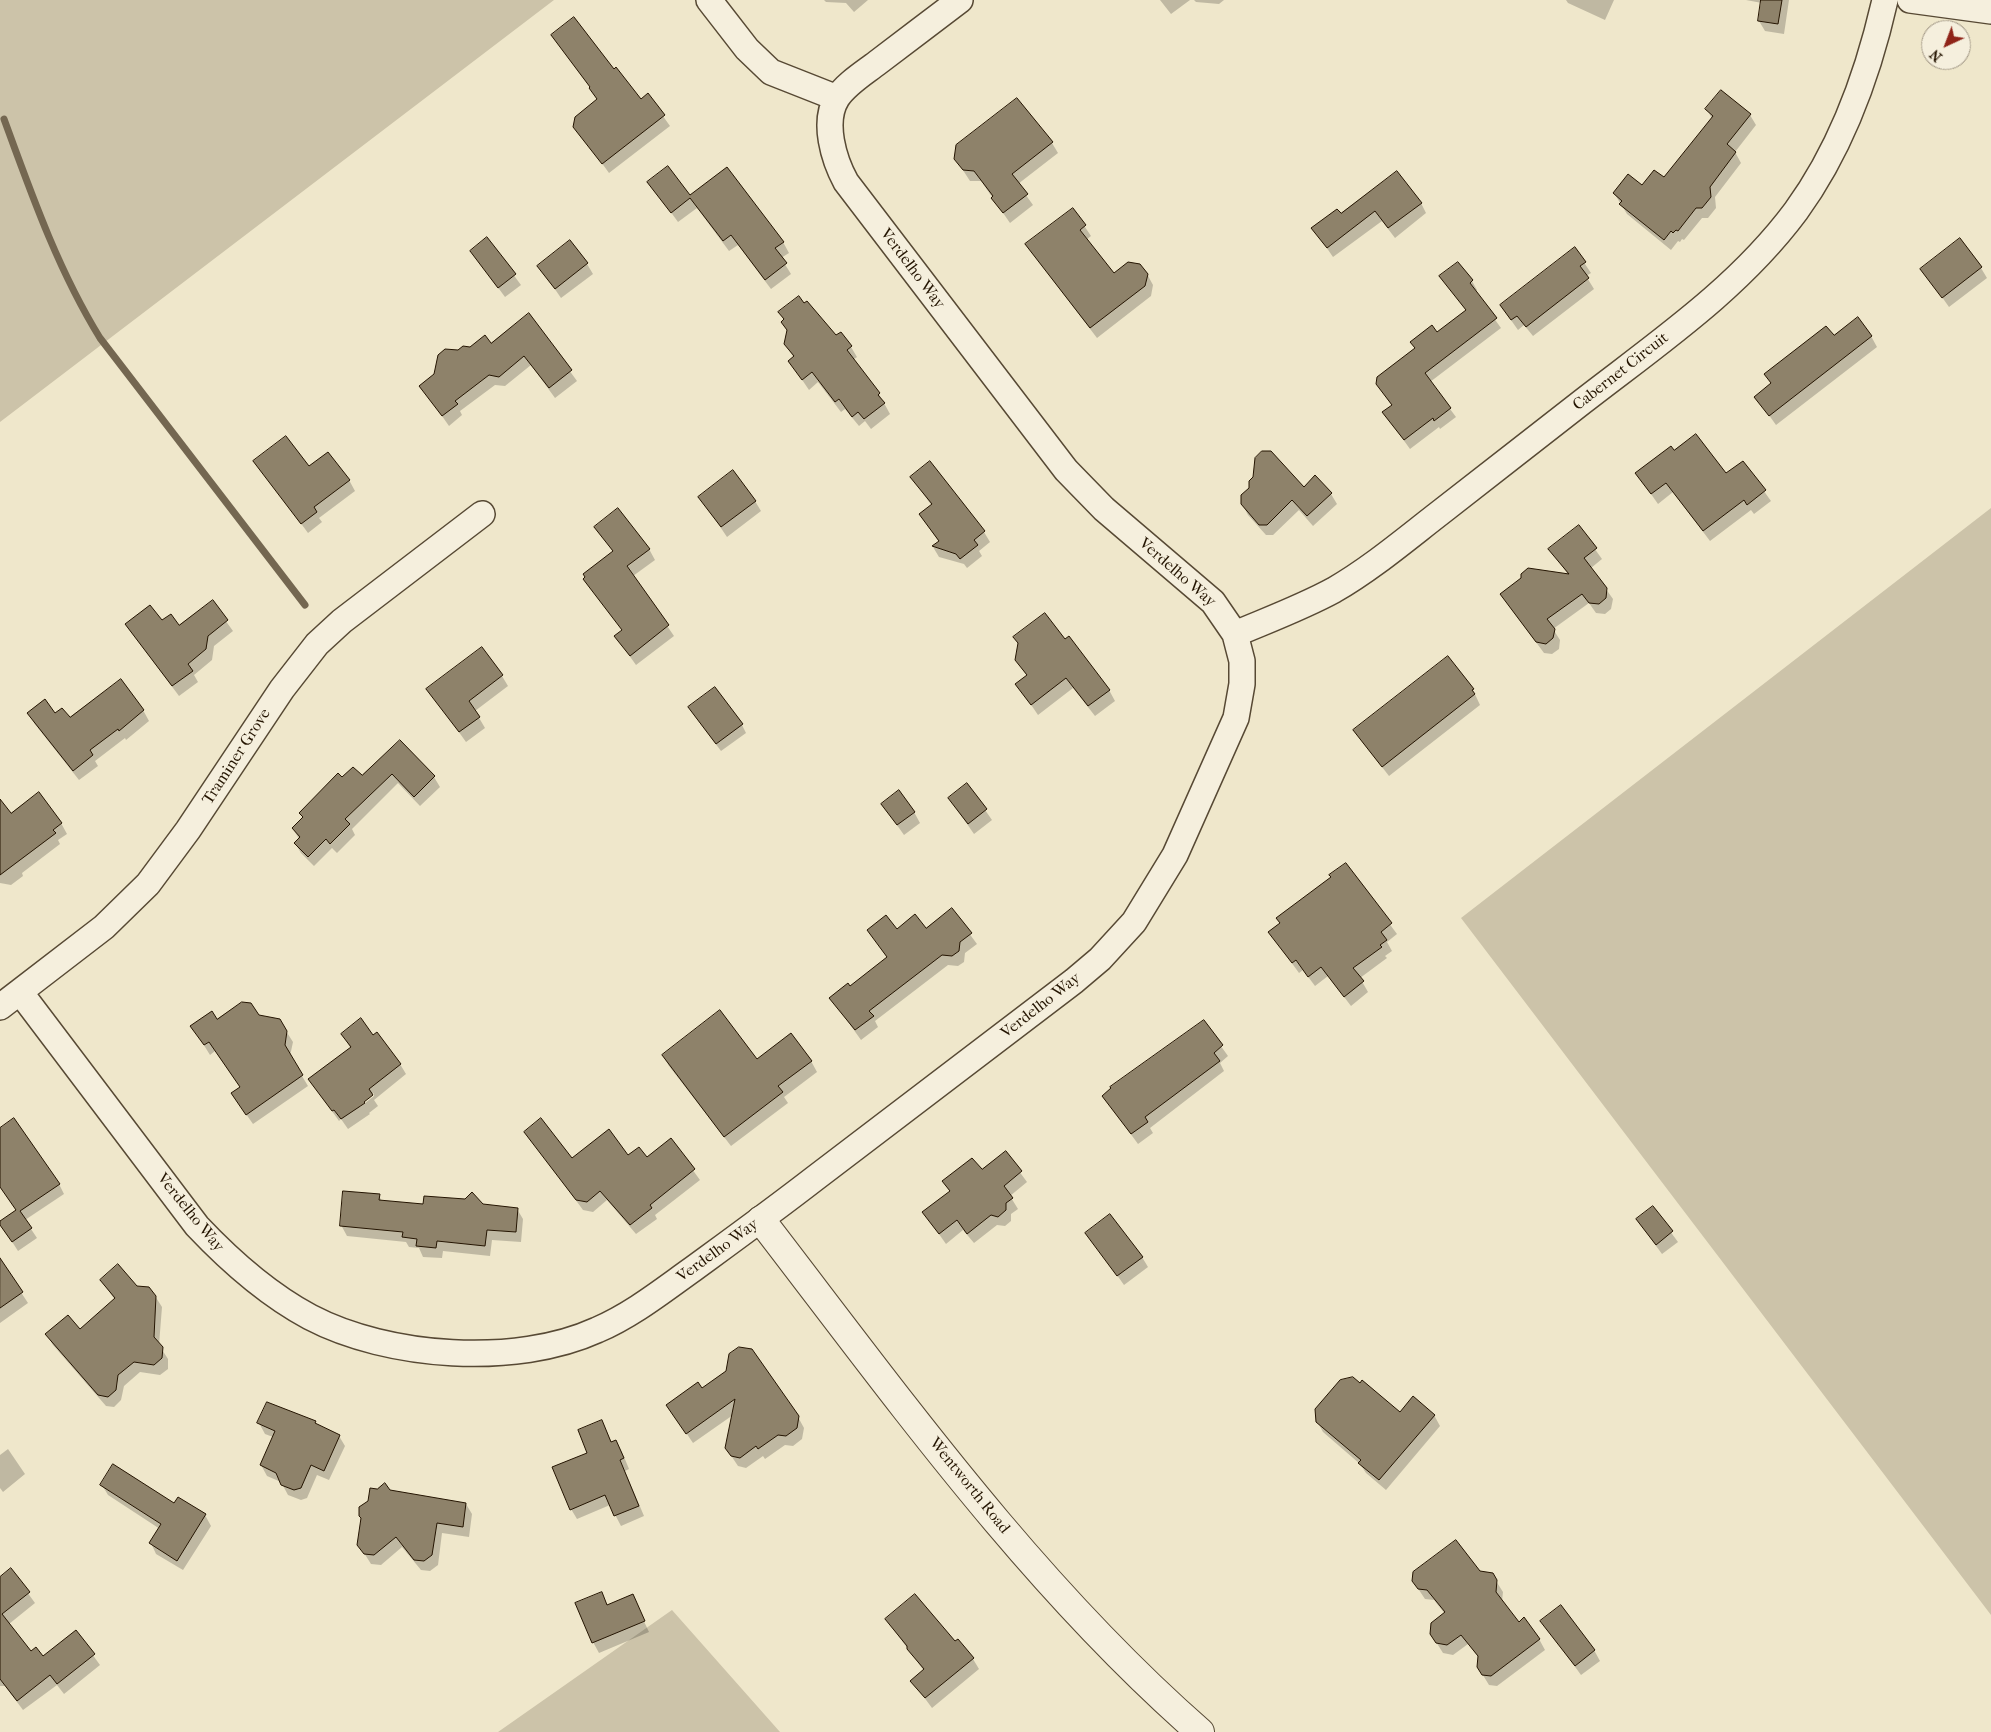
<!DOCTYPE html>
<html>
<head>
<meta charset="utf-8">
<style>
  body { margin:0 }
  #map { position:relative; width:1991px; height:1732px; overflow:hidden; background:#efe7cb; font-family:"IM FELL French Canon",serif }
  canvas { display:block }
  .north { position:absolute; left:1921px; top:20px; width:50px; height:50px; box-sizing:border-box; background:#f5efdd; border:1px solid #a19785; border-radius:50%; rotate:223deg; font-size:14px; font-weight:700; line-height:20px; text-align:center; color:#241401 }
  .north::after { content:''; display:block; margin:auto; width:18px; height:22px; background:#8f2418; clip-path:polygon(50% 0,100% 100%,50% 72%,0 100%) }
</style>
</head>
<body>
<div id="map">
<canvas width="1991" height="1732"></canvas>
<div class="north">N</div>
</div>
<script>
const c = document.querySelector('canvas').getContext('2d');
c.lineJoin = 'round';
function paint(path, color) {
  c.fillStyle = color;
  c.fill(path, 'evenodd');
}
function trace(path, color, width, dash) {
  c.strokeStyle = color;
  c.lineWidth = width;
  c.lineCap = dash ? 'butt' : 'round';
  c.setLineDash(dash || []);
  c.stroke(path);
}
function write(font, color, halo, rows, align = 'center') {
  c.font = font + ' "IM FELL French Canon",serif';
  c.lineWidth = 4;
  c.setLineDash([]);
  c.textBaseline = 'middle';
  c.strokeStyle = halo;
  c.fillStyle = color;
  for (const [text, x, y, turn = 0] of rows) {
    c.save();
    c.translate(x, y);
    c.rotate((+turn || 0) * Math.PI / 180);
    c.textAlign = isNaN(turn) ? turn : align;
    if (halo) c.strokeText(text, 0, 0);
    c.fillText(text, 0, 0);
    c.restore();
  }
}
paint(new Path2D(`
  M 0,0 L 554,0 L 0,422 Z
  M 1991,508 L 1991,1615 L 1461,918 Z
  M 672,1610 L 780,1732 L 498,1732 Z`), '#ccc3a9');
paint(new Path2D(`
  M 824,0 L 868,0 L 854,12 L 846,3 L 826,2 Z
  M 1160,0 L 1190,0 L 1171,14 Z
  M 1194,0 L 1224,0 L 1219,4 L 1196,2 Z
  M 1566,0 L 1614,0 L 1605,20 L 1568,3 Z
  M 1746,0 L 1789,0 L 1784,34 L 1765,31 L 1759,21 L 1762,3 Z
  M 552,35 L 614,71 L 641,101 L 648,95 L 670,126 L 609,173 L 575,126 L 598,101 L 591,88 Z
  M 1721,91 L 1750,115 L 1756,125 L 1735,152 L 1741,163 L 1715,197 L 1716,208 L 1708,218 L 1702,218 L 1684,240 L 1682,239 L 1680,242 L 1678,241 L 1671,250 L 1627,214 L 1614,193 L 1642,187 L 1664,179 L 1712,119 L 1707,109 Z
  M 1016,100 L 1052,143 L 1058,153 L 1018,184 L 1033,205 L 1010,223 L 981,181 L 970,181 L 955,158 Z
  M 649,182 L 690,196 L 783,242 L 789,253 L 781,258 L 791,274 L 771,289 L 738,245 L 729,251 L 697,208 L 678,222 Z
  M 1421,203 L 1426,213 L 1395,238 L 1382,221 L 1333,257 L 1313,228 L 1341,215 Z
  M 1073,209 L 1091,236 L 1086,240 L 1114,275 L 1147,274 L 1153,285 L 1151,296 L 1097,338 L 1033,254 L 1027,244 Z
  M 487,239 L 521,285 L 505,297 L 471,251 Z
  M 1575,249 L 1591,273 L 1586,276 L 1594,289 L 1533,336 L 1524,325 L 1518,330 L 1501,306 Z
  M 1458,263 L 1472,281 L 1477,290 L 1475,292 L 1501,328 L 1430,382 L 1456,417 L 1440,429 L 1439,427 L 1410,449 L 1384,413 L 1392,406 L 1377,384 L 1416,349 L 1412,342 L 1437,333 L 1467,311 L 1441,276 Z
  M 587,264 L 593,274 L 561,298 L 539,266 Z
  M 1981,268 L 1987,278 L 1949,307 L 1922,269 Z
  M 780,312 L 836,337 L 851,347 L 857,357 L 853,360 L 879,394 L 890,414 L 871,429 L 865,421 L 859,426 L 845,409 L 841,412 L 818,382 L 809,390 L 790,362 L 794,358 L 785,344 L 788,331 Z
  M 529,315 L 577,381 L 555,398 L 531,365 L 505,386 L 495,385 L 460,411 L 462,415 L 449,426 L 421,386 L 435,375 L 458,352 L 491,345 Z
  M 1871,336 L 1877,347 L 1776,425 L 1756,397 L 1772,384 L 1766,374 L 1833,337 Z
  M 1674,452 L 1726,475 L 1743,462 L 1771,501 L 1754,514 L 1751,510 L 1710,541 L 1673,492 L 1658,504 L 1637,474 Z
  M 255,461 L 309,468 L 349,480 L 355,491 L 319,518 L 322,522 L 308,533 Z
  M 930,462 L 984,532 L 990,542 L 979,551 L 982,556 L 967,568 L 964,564 L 939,557 L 933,547 L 939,542 L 920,515 L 932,506 L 911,477 Z
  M 1303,488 L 1331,494 L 1337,504 L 1313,526 L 1299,510 L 1273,535 L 1266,535 L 1248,515 L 1242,504 Z
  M 700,497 L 755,501 L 761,511 L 727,537 Z
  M 596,527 L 649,549 L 655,560 L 633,576 L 674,636 L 636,665 L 616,637 L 623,631 L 585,579 L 613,552 Z
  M 1579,527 L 1602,559 L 1591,568 L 1613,599 L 1611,609 L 1605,614 L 1596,613 L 1589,603 L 1553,629 L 1560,640 L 1559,649 L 1552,654 L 1544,653 L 1501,595 L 1569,576 L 1550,549 Z
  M 212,602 L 233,631 L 214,646 L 212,660 L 194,675 L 198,682 L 179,696 L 126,625 L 162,622 L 179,627 Z
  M 1065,641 L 1109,690 L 1115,701 L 1095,716 L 1073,688 L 1038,715 L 1017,684 L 1027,676 L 1016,660 Z
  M 1448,657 L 1473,690 L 1480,705 L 1389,776 L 1361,740 Z
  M 502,676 L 508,686 L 475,711 L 485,728 L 466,742 L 428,689 Z
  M 143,710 L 149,721 L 126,740 L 125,738 L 95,761 L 98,766 L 79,780 L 34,723 L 29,713 L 55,715 L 69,719 Z
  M 694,715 L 742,725 L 746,733 L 721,751 Z
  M 400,741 L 434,777 L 440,787 L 420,806 L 398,783 L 352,829 L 355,835 L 337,853 L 332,848 L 314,866 L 301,853 L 295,843 L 299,839 L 293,829 L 304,818 L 301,813 L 342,779 L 362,777 Z
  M 967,784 L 992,820 L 974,834 L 949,798 Z
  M 0,801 L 11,815 L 61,823 L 67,834 L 58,840 L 60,844 L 22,873 L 23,876 L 11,885 L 0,883 Z
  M 882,804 L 914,812 L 920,823 L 904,835 Z
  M 1346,865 L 1397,934 L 1387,942 L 1392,951 L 1385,956 L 1387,958 L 1360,978 L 1368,992 L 1351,1006 L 1328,976 L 1315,986 L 1303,970 L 1299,973 L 1270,933 Z
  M 952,910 L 977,944 L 965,953 L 964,962 L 958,966 L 948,965 L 875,1021 L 878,1027 L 861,1040 L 831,998 L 849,987 L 888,958 L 869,930 L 926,930 Z
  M 258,1016 L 286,1031 L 293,1042 L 290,1056 L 308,1086 L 253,1124 L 239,1104 L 241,1088 L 215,1051 L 210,1055 L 192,1026 L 217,1021 Z
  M 1203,1021 L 1228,1056 L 1220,1063 L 1224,1071 L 1150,1128 L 1153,1133 L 1138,1144 L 1103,1096 Z
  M 342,1034 L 373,1037 L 400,1064 L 406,1074 L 374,1100 L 378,1106 L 369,1113 L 370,1114 L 348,1129 L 341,1119 L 339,1121 L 310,1080 L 351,1049 ZM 374,1093 L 374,1096 L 360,1107 L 359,1105 Z
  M 663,1056 L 811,1061 L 817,1072 L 784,1097 L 788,1103 L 731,1146 L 669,1066 Z
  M 0,1130 L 59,1184 L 64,1194 L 25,1220 L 37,1238 L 18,1251 L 0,1223 L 17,1210 L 0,1187 Z
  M 526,1132 L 572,1160 L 646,1159 L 671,1140 L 700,1180 L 655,1215 L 657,1219 L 636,1234 L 607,1200 L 593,1212 L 583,1210 Z
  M 1005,1152 L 1027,1182 L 1010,1196 L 1018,1209 L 1011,1214 L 1011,1221 L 1005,1226 L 997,1225 L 974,1243 L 963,1230 L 946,1244 L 924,1213 L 950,1192 L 944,1182 L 981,1171 Z
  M 379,1196 L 382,1201 L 424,1205 L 482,1206 L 517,1209 L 523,1219 L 521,1242 L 492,1240 L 490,1256 L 443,1251 L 442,1258 L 423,1257 L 419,1248 L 409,1247 L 406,1242 L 347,1236 L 341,1225 Z
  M 1653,1208 L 1678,1242 L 1662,1254 L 1637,1220 Z
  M 1087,1233 L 1142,1257 L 1148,1267 L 1124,1285 Z
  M 3,1265 L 28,1303 L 0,1323 L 0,1268 Z
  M 101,1280 L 137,1287 L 155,1296 L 162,1307 L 159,1345 L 168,1359 L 168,1369 L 160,1375 L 140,1372 L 124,1386 L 121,1400 L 114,1407 L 106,1406 L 53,1345 L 47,1335 L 79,1331 L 115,1300 Z
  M 727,1372 L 798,1417 L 804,1428 L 802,1439 L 793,1446 L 785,1445 L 765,1459 L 763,1456 L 746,1468 L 738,1466 L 726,1448 L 733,1415 L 693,1443 L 668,1406 L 701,1390 Z
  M 1400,1414 L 1434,1415 L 1440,1426 L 1386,1490 L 1366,1473 L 1360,1464 L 1323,1432 L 1317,1421 Z
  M 602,1421 L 612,1443 L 616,1441 L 622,1452 L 629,1469 L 625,1471 L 644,1516 L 621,1526 L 610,1505 L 577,1519 L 571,1509 Z
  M 315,1422 L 317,1426 L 339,1436 L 345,1446 L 329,1480 L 317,1475 L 307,1498 L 301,1500 L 288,1495 L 281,1482 L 267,1476 L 261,1465 L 273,1437 L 265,1434 L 259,1423 Z
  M 8,1449 L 25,1474 L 3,1492 L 0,1488 L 0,1455 Z
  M 102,1485 L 175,1504 L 205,1515 L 211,1526 L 183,1570 L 156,1554 L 151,1543 L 160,1529 L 108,1495 Z
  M 390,1491 L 466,1504 L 472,1514 L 469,1537 L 442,1533 L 438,1565 L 430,1571 L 421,1570 L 402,1547 L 381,1565 L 371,1564 L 359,1545 L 369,1502 Z
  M 11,1570 L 35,1603 L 9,1624 L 31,1653 L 43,1658 L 76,1632 L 100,1665 L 64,1694 L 57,1685 L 23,1710 L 5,1686 L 0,1686 L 0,1579 Z
  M 1479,1572 L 1496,1581 L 1503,1592 L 1502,1601 L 1518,1624 L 1539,1639 L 1545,1650 L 1497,1686 L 1489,1685 L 1478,1667 L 1479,1658 L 1468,1644 L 1453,1655 L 1443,1653 L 1431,1634 L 1445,1614 L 1434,1600 L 1425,1599 L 1413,1581 Z
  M 601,1594 L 608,1606 L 632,1596 L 649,1632 L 599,1653 L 593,1642 Z
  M 886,1619 L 955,1643 L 973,1659 L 979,1669 L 932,1708 L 912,1681 L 924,1671 Z
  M 1542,1621 L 1594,1650 L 1600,1661 L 1581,1675 Z`), '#0003');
trace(new Path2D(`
  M 4,119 C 31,193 58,270 100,338 L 305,605`), '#746751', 7);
const building = new Path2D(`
  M 1761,0 L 1782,0 L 1778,24 L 1758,21 Z
  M 574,17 L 614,69 L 616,67 L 641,99 L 648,93 L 665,115 L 602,164 L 573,127 L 575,117 L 597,99 L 589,88 L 590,87 L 551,35 Z
  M 1721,90 L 1751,114 L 1727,144 L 1736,152 L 1710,187 L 1711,197 L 1702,208 L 1696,208 L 1678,231 L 1676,230 L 1673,233 L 1671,231 L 1664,240 L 1619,204 L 1622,201 L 1613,193 L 1628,174 L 1642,185 L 1654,170 L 1664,177 L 1713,116 L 1705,109 Z
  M 1017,98 L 1053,142 L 1012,174 L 1028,194 L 1003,213 L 991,198 L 993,196 L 974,171 L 963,170 L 954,159 L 956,145 Z
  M 668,166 L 690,195 L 727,167 L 784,242 L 775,248 L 787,263 L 765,280 L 731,235 L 723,241 L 690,198 L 671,213 L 647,182 Z
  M 1397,171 L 1422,203 L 1388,228 L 1375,211 L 1327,248 L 1311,228 L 1337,209 L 1341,213 Z
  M 1073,208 L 1086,225 L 1080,230 L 1114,273 L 1128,262 L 1140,264 L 1148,274 L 1145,286 L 1090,328 L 1025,244 Z
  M 487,237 L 516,274 L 498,288 L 470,251 Z
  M 1960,238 L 1982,267 L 1942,298 L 1920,269 Z
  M 570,240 L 588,263 L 555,289 L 537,266 Z
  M 1575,247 L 1586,262 L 1580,266 L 1589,278 L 1526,327 L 1517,316 L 1511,320 L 1500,305 Z
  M 1458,262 L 1473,280 L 1470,283 L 1497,318 L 1425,373 L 1451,408 L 1434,421 L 1433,418 L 1404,440 L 1382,412 L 1392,405 L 1376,384 L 1377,377 L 1415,348 L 1410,342 L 1432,325 L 1437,332 L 1466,310 L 1439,276 Z
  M 799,296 L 804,303 L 807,301 L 836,335 L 841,332 L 852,346 L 847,350 L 880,393 L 878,395 L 885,403 L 864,419 L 858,412 L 852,417 L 839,399 L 835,402 L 812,372 L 802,380 L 788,361 L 794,356 L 784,344 L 787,330 L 781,322 L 784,319 L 778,312 Z
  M 529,313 L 572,370 L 549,388 L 524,356 L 499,377 L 489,375 L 455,401 L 458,404 L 442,416 L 419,386 L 434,374 L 438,355 L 445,349 L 458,350 L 463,346 L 470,347 L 485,335 L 491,343 Z
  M 1858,317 L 1872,336 L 1769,416 L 1754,397 L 1771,383 L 1764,374 L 1826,326 L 1834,335 Z
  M 1696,434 L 1726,473 L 1743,461 L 1766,490 L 1747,505 L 1744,500 L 1703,531 L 1666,483 L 1651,494 L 1635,473 L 1671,446 L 1674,450 Z
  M 286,436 L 309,466 L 328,452 L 350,480 L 314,507 L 317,512 L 301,524 L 253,461 Z
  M 1262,451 L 1271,451 L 1304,487 L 1315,475 L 1332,493 L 1307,516 L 1292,500 L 1267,525 L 1259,525 L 1241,504 L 1241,495 L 1249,488 L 1249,481 L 1253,477 L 1255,458 Z
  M 930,461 L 985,531 L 974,540 L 978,545 L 960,559 L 956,554 L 932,546 L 939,541 L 919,514 L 932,504 L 910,477 Z
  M 733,470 L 756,501 L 721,527 L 698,497 Z
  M 618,508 L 650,549 L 627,566 L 669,625 L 630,656 L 614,636 L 622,630 L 583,579 L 585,577 L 583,574 L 613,551 L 594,527 Z
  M 1579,525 L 1597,548 L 1584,558 L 1607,588 L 1606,598 L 1599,604 L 1589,603 L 1582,594 L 1547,619 L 1555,629 L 1553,638 L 1546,644 L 1536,642 L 1500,594 L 1521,578 L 1521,574 L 1528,568 L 1569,574 L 1548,549 Z
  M 213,600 L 228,620 L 208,636 L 206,649 L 188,664 L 193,671 L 172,686 L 125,624 L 150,605 L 162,620 L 171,614 L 179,625 Z
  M 1045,613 L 1065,639 L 1069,636 L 1110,690 L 1088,706 L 1066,678 L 1031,705 L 1015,684 L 1027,675 L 1015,660 L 1018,643 L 1013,637 Z
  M 482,647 L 503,675 L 469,701 L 480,717 L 459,732 L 426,689 Z
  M 1448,656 L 1474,689 L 1472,690 L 1475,694 L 1382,767 L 1353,730 Z
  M 121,679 L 144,710 L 119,731 L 118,729 L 90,750 L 93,755 L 73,771 L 27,713 L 45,699 L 55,713 L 62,708 L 70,717 Z
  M 715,687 L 743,724 L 716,744 L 688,707 Z
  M 400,740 L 435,776 L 414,797 L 392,774 L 345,819 L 350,824 L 330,844 L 326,839 L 308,857 L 294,843 L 300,837 L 292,828 L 303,817 L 299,813 L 338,773 L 342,777 L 353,767 L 362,775 Z
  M 967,783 L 987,809 L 968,824 L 948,798 Z
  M 899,790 L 915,812 L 897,825 L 881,804 Z
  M 39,792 L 62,823 L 53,830 L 56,833 L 0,875 L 0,799 L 11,813 Z
  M 1346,863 L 1392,923 L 1381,932 L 1387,940 L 1380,945 L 1382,947 L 1353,968 L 1364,981 L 1344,997 L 1321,967 L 1308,977 L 1296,960 L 1292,963 L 1268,932 L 1280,923 L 1276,918 L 1331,877 L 1329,875 Z
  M 952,908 L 972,933 L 960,942 L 959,951 L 952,956 L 942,955 L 869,1011 L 874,1016 L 855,1030 L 829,998 L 848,983 L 850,986 L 887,957 L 867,930 L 886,915 L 897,929 L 915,914 L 926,928 Z
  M 242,1002 L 251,1003 L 259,1015 L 280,1019 L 287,1031 L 285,1045 L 303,1075 L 246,1115 L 231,1093 L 240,1087 L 209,1042 L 204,1045 L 190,1026 L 212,1011 L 217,1019 Z
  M 720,1010 L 757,1059 L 791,1033 L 812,1061 L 778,1086 L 783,1092 L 724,1137 L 662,1055 Z
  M 361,1018 L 373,1035 L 377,1032 L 401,1064 L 369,1089 L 373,1095 L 364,1102 L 365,1103 L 341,1119 L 334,1110 L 332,1111 L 308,1079 L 351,1047 L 341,1034 Z
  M 1204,1020 L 1223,1045 L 1214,1053 L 1220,1061 L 1145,1117 L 1148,1122 L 1131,1134 L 1102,1096 L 1111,1088 L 1110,1087 Z
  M 14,1118 L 60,1184 L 20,1211 L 32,1228 L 12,1242 L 0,1225 L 0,1221 L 16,1210 L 0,1187 L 0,1128 Z
  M 541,1118 L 572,1158 L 609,1129 L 628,1155 L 639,1147 L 647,1157 L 671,1138 L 695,1169 L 650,1205 L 652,1208 L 630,1225 L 600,1191 L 587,1202 L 576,1200 L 524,1132 Z
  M 1006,1151 L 1022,1171 L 1004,1186 L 1013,1198 L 1006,1203 L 1006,1210 L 998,1217 L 991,1215 L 967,1234 L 957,1220 L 939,1234 L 922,1212 L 950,1191 L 942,1181 L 972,1158 L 982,1169 Z
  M 343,1191 L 380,1194 L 379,1200 L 423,1204 L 424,1196 L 465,1199 L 472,1192 L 483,1204 L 518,1208 L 516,1232 L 487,1230 L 485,1246 L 437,1241 L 436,1248 L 416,1246 L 417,1239 L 402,1237 L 403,1232 L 340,1226 Z
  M 1653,1206 L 1673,1231 L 1656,1245 L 1636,1219 Z
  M 1110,1214 L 1143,1257 L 1117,1276 L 1085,1233 Z
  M 0,1258 L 23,1292 L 0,1308 Z
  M 118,1264 L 137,1286 L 149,1287 L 156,1296 L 154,1337 L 163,1347 L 162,1358 L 154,1365 L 134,1362 L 118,1375 L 116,1390 L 108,1397 L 98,1395 L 45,1334 L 68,1315 L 80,1329 L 115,1298 L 100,1280 Z
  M 739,1347 L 752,1349 L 799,1416 L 797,1428 L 786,1436 L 778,1435 L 758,1449 L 756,1446 L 740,1458 L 731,1456 L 725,1448 L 735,1399 L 686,1434 L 666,1405 L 698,1382 L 702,1388 L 726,1371 L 729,1354 Z
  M 1353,1377 L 1360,1383 L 1362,1380 L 1400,1412 L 1413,1396 L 1435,1415 L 1379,1480 L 1358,1463 L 1361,1460 L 1316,1422 L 1315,1409 L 1340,1380 Z
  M 267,1402 L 316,1421 L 315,1423 L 340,1435 L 324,1471 L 311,1465 L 301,1488 L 294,1490 L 281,1485 L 276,1473 L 260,1465 L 275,1431 L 257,1423 Z
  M 602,1420 L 611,1442 L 616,1440 L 624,1458 L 620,1460 L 639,1506 L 614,1516 L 605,1495 L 570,1510 L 552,1467 L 587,1453 L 578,1430 Z
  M 113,1464 L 174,1503 L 178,1497 L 206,1514 L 177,1561 L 149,1543 L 161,1524 L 100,1485 Z
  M 385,1483 L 390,1490 L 466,1503 L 463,1527 L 437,1523 L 432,1555 L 424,1561 L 414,1560 L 396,1537 L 374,1555 L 364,1554 L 357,1545 L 361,1518 L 359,1516 L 359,1507 L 368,1501 L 370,1488 L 377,1489 Z
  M 1456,1540 L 1480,1571 L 1493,1573 L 1497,1580 L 1496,1592 L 1519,1622 L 1524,1617 L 1540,1639 L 1491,1676 L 1482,1675 L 1477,1667 L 1478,1656 L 1461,1635 L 1447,1645 L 1436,1643 L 1430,1634 L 1431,1623 L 1445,1612 L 1427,1590 L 1418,1589 L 1412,1581 L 1413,1572 Z
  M 11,1568 L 30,1592 L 2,1614 L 31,1651 L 36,1647 L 43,1656 L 76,1630 L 95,1654 L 57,1684 L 50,1675 L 17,1701 L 0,1679 L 0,1577 Z
  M 602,1592 L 607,1605 L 633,1594 L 645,1621 L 592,1643 L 575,1603 Z
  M 915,1594 L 955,1641 L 958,1639 L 974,1658 L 925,1698 L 910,1681 L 924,1669 L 907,1649 L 907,1646 L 885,1619 Z
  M 1561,1605 L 1595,1650 L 1575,1666 L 1540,1621 Z`);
paint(building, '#8e826a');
trace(building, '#241401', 1);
const minor = new Path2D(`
  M 709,0 L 747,49 L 771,72 L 837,98
  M 1910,0 L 1991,11
  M 1235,634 C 1268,620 1303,607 1334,590 C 1372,568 1406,539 1441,512 C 1488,475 1535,439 1582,402 C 1658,343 1738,289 1796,211 C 1842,148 1868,75 1885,0
  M 20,992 L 197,1226 C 231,1262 267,1294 310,1317 C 388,1358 516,1367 597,1330 C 632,1315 662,1291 693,1269 C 734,1239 774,1210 814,1179 C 900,1113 987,1047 1074,981 L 1100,959 L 1134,922 L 1175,855 L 1236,718 L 1242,684 L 1242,661 L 1235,634 L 1213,602 L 1104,509 L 1066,470 L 846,182 C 834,160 822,122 837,98 C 846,84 864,73 877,63 C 905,42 932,21 960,0
  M 0,1007 L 104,927 L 148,884 L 188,830 L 282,689 L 317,644 L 342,621 L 482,514`);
const tertiary = new Path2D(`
  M 761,1220 C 898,1398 1030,1583 1200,1732`);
trace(minor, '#574934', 28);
trace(tertiary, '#574934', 30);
trace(minor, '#f5efdd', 25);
trace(tertiary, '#f5efdd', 28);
write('16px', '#241401', '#f5efdd', [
  ["Verdelho Way",912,269,53],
  ["Cabernet Circuit",1621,372,-38],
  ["Verdelho Way",1177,573,41],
  ["Traminer Grove",237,757,-57],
  ["Verdelho Way",1041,1006,-38],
  ["Verdelho Way",190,1213,51],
  ["Verdelho Way",718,1251,-36],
  ["Wentworth Road",969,1486,51]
]);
</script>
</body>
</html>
